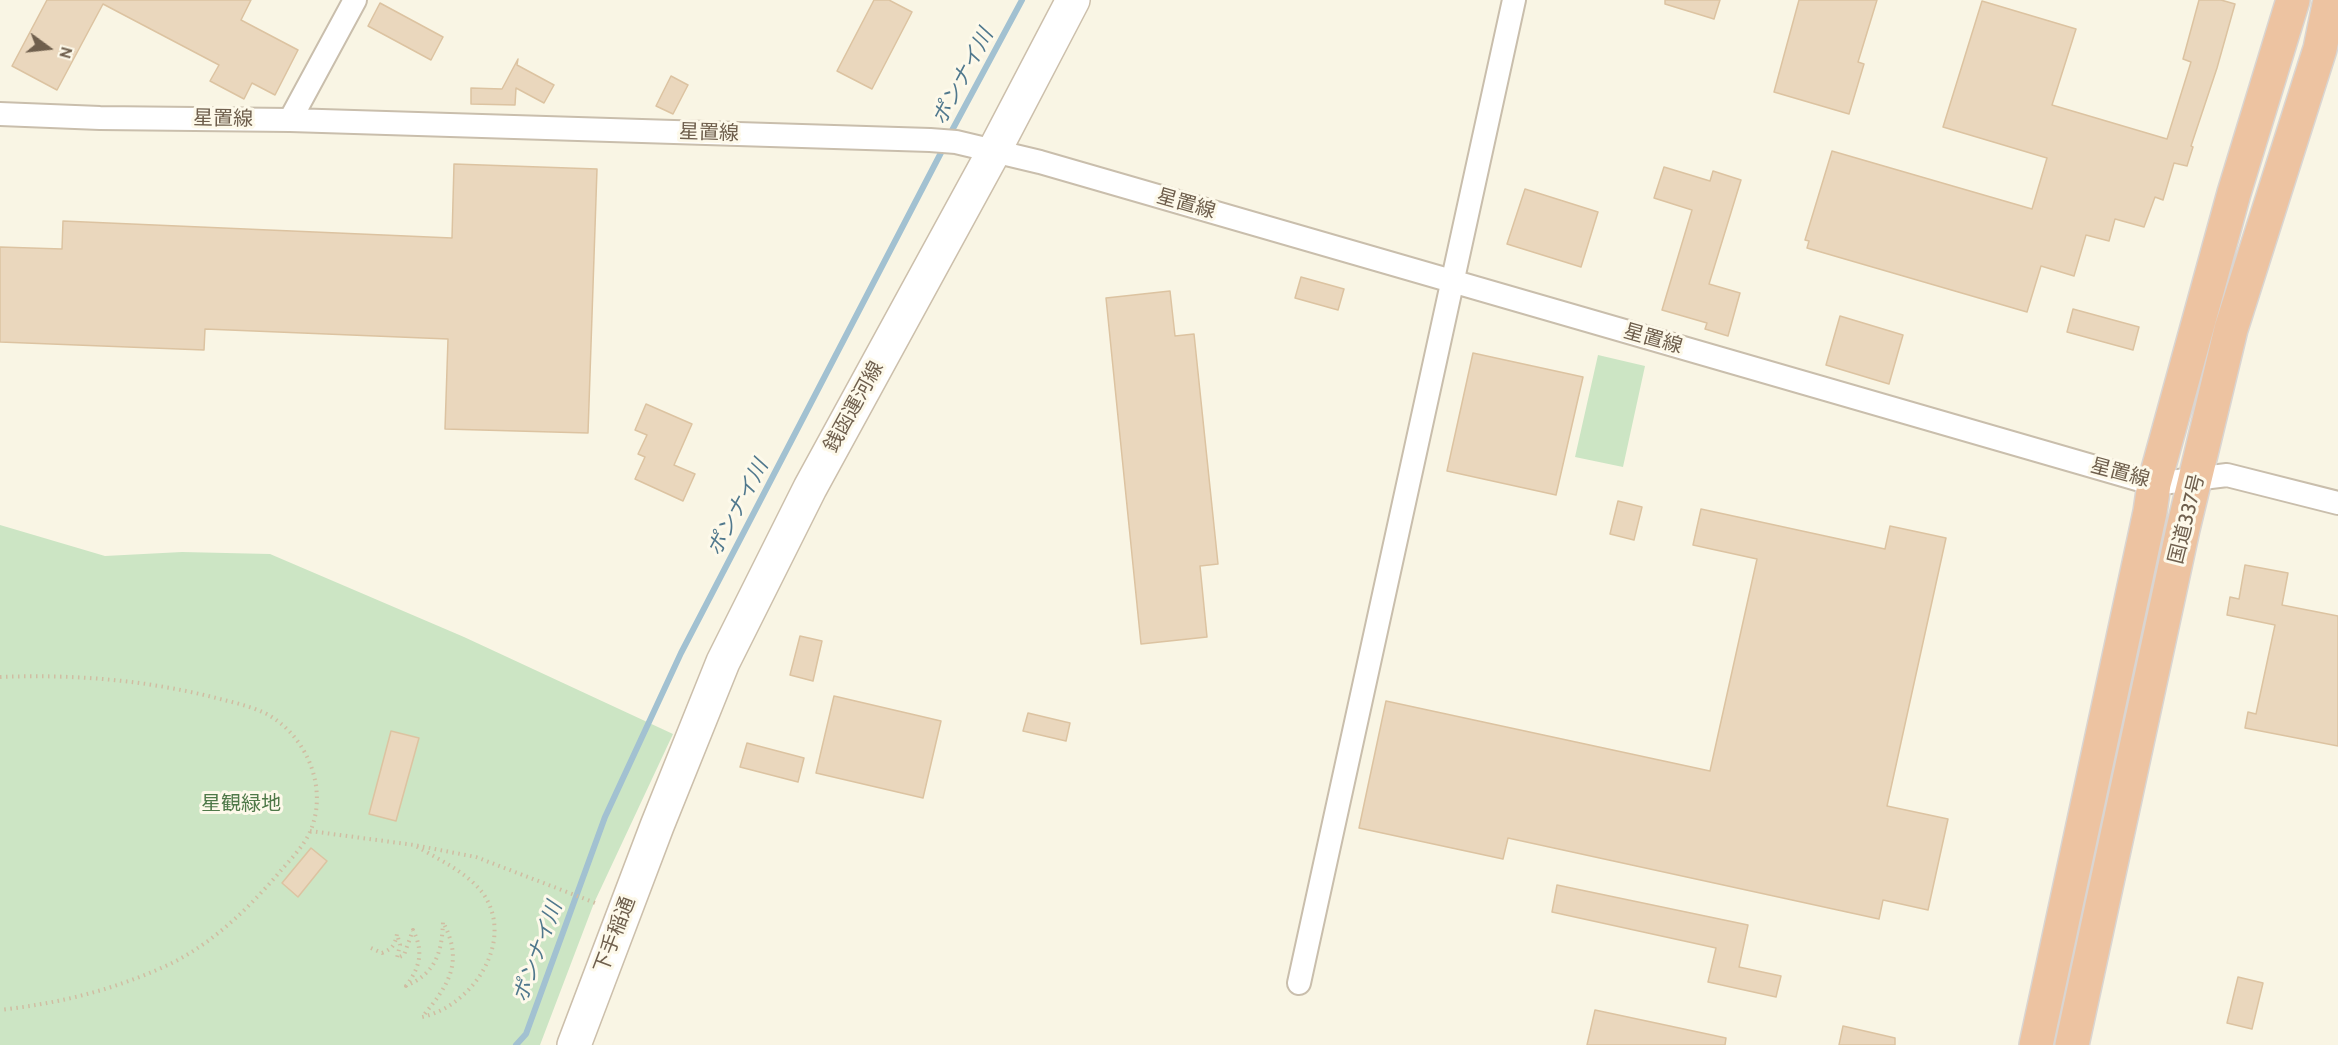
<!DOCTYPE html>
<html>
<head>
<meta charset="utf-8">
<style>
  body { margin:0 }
  #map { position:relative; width:2338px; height:1045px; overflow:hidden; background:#f9f5e4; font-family:Cabin,sans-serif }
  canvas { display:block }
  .north { position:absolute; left:18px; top:18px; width:60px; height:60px; -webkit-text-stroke:4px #fdf9ea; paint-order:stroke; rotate:105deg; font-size:16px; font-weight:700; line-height:24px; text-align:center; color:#6f5f4d }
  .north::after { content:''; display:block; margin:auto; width:21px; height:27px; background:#6f5f4d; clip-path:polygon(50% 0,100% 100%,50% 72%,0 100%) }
</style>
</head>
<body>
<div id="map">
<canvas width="2338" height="1045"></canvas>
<div class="north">N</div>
</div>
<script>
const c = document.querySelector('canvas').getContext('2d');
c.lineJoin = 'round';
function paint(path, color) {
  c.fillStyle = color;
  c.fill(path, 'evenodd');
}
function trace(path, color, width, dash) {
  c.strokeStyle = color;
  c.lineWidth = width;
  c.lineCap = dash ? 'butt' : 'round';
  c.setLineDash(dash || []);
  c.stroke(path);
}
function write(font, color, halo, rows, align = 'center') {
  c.font = font + ' Cabin,"Noto Sans JP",sans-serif';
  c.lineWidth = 6;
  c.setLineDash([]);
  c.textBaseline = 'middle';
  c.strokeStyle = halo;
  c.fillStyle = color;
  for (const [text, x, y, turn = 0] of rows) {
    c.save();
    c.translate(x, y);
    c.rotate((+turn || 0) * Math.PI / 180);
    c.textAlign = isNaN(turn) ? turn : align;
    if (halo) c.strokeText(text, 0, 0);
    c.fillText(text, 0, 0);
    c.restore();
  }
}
paint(new Path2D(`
  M 1598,355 L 1645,366 L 1623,467 L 1575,457 Z
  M 0,525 L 105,556 L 182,552 L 270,554 L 464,637 L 673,734 L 594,903 L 540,1045 L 0,1045 Z`), '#cce5c4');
trace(new Path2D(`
  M 949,136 L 1022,0
  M 516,1045 L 526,1034 L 605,817 L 681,653 L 945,145`), '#a2c1d1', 6);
const building = new Path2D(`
  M 47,0 L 251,0 L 241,20 L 298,50 L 275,95 L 252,83 L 244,99 L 210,81 L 219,65 L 103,4 L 57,90 L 12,66 Z
  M 874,0 L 889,0 L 912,12 L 872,89 L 837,71 Z
  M 1665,0 L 1720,0 L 1714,19 L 1665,4 Z
  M 1799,0 L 1877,0 L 1858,62 L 1864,64 L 1849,114 L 1774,92 Z
  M 2199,0 L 2221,0 L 2235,4 L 2217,68 L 2191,146 L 2193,147 L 2187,166 L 2174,163 L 2163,200 L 2155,197 L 2144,227 L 2115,219 L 2109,241 L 2086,235 L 2074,276 L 2041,266 L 2027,312 L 1807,248 L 1809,241 L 1805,240 L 1832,151 L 2032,209 L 2047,158 L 1943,127 L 1982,1 L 2076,29 L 2052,105 L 2167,139 L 2191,62 L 2183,59 Z
  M 380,3 L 443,37 L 431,60 L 368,26 Z
  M 518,59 L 517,65 L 554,85 L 544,103 L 516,88 L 515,105 L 471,104 L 471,88 L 502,89 Z
  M 671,76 L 688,85 L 673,114 L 656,106 Z
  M 454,164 L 597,169 L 588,433 L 445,429 L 448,339 L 205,329 L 204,350 L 0,342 L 0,247 L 62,249 L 63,221 L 452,238 Z
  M 1664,167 L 1710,181 L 1713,171 L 1741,180 L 1709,284 L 1740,293 L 1728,336 L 1705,329 L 1707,323 L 1662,310 L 1692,210 L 1654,198 Z
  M 1525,189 L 1598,212 L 1581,267 L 1507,244 Z
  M 1301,277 L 1344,289 L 1338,310 L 1295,298 Z
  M 1170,291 L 1175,336 L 1194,334 L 1218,564 L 1200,566 L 1207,637 L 1141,644 L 1106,298 Z
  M 2073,309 L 2139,327 L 2133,350 L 2067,332 Z
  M 1840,316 L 1903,335 L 1889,384 L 1826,365 Z
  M 1473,353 L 1583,377 L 1556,495 L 1447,471 Z
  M 646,404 L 692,424 L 674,465 L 695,474 L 683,501 L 635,479 L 645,457 L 638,454 L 647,435 L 635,430 Z
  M 1618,501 L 1642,507 L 1634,540 L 1610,534 Z
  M 1701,509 L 1885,549 L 1890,526 L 1946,538 L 1887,806 L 1948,819 L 1928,910 L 1883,900 L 1879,919 L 1508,838 L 1503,859 L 1359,828 L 1386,701 L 1710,771 L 1757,559 L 1693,545 Z
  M 2245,565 L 2288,573 L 2282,605 L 2338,616 L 2338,746 L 2245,728 L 2248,712 L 2256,714 L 2275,625 L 2227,615 L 2230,597 L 2239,599 Z
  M 800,636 L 822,641 L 813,681 L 790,675 Z
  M 834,696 L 941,721 L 923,798 L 816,773 Z
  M 1028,713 L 1070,723 L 1066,741 L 1023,731 Z
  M 391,731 L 419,738 L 396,821 L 369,814 Z
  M 747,743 L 804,758 L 798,782 L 740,767 Z
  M 311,848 L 327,861 L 298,897 L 282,883 Z
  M 1557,885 L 1748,925 L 1739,967 L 1781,976 L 1776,997 L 1708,982 L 1716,948 L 1552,912 Z
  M 2238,977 L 2263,983 L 2252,1029 L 2227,1023 Z
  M 1595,1010 L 1726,1038 L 1725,1045 L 1587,1045 Z
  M 1843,1026 L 1895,1038 L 1895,1045 L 1839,1045 Z`);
paint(building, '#ead7bd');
trace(building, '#dcc3a1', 1.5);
const street = new Path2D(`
  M 0,114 L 100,118 L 290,120 L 930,140 L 956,142 L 1040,162 L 2154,484 L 2227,475 L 2338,503
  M 290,120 L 355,0
  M 1299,983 L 1514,0`);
const secondary = new Path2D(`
  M 574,1045 L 657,826 L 723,662 L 810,488 L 993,153 L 1073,0`);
const highway = new Path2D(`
  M 2036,1045 L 2150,512 L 2154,484 L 2234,193 L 2293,0
  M 2072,1045 L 2183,529 L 2231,329 L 2320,49 L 2330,0`);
trace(street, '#c9beac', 26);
trace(secondary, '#ccbfab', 36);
trace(highway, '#dad5d1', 36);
trace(new Path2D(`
  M 0,677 C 74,674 148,680 220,699 C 240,704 263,709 279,722 C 311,747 327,793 310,832 C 304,845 293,857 283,868 C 251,906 215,942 170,964 C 114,990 61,1003 0,1010
  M 310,831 L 414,845 L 476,857 L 598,904
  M 371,948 L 382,953 C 392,949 395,945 397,934 L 400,945 L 397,958 L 404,955 L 413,930 C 424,952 420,967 406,986 C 436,973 442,952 443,922 C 464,962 449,985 422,1017 C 473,1006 517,940 482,892 C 465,871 436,858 414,845`), '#d0bda2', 4, [1.5, 4.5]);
trace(street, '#fff', 22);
trace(secondary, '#fff', 33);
trace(highway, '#edc3a1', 33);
write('20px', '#6f5f4d', '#fdf9ea', [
  ["星置線",223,119,1],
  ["星置線",709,133,2],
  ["星置線",1186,204,16],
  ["星置線",1653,339,16],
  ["銭函運河線",854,407,-61],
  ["星置線",2120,473,15],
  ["国道337号",2187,519,-76],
  ["下手稲通",615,935,-69]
]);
write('20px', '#4f7949', '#fdf9ea', [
  ["星観緑地",241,804]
]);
write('italic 21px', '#50788d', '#fdf9ea', [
  ["ポンナイ川",963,77,-62],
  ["ポンナイ川",738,508,-62],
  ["ポンナイ川",538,952,-70]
]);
</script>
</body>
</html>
